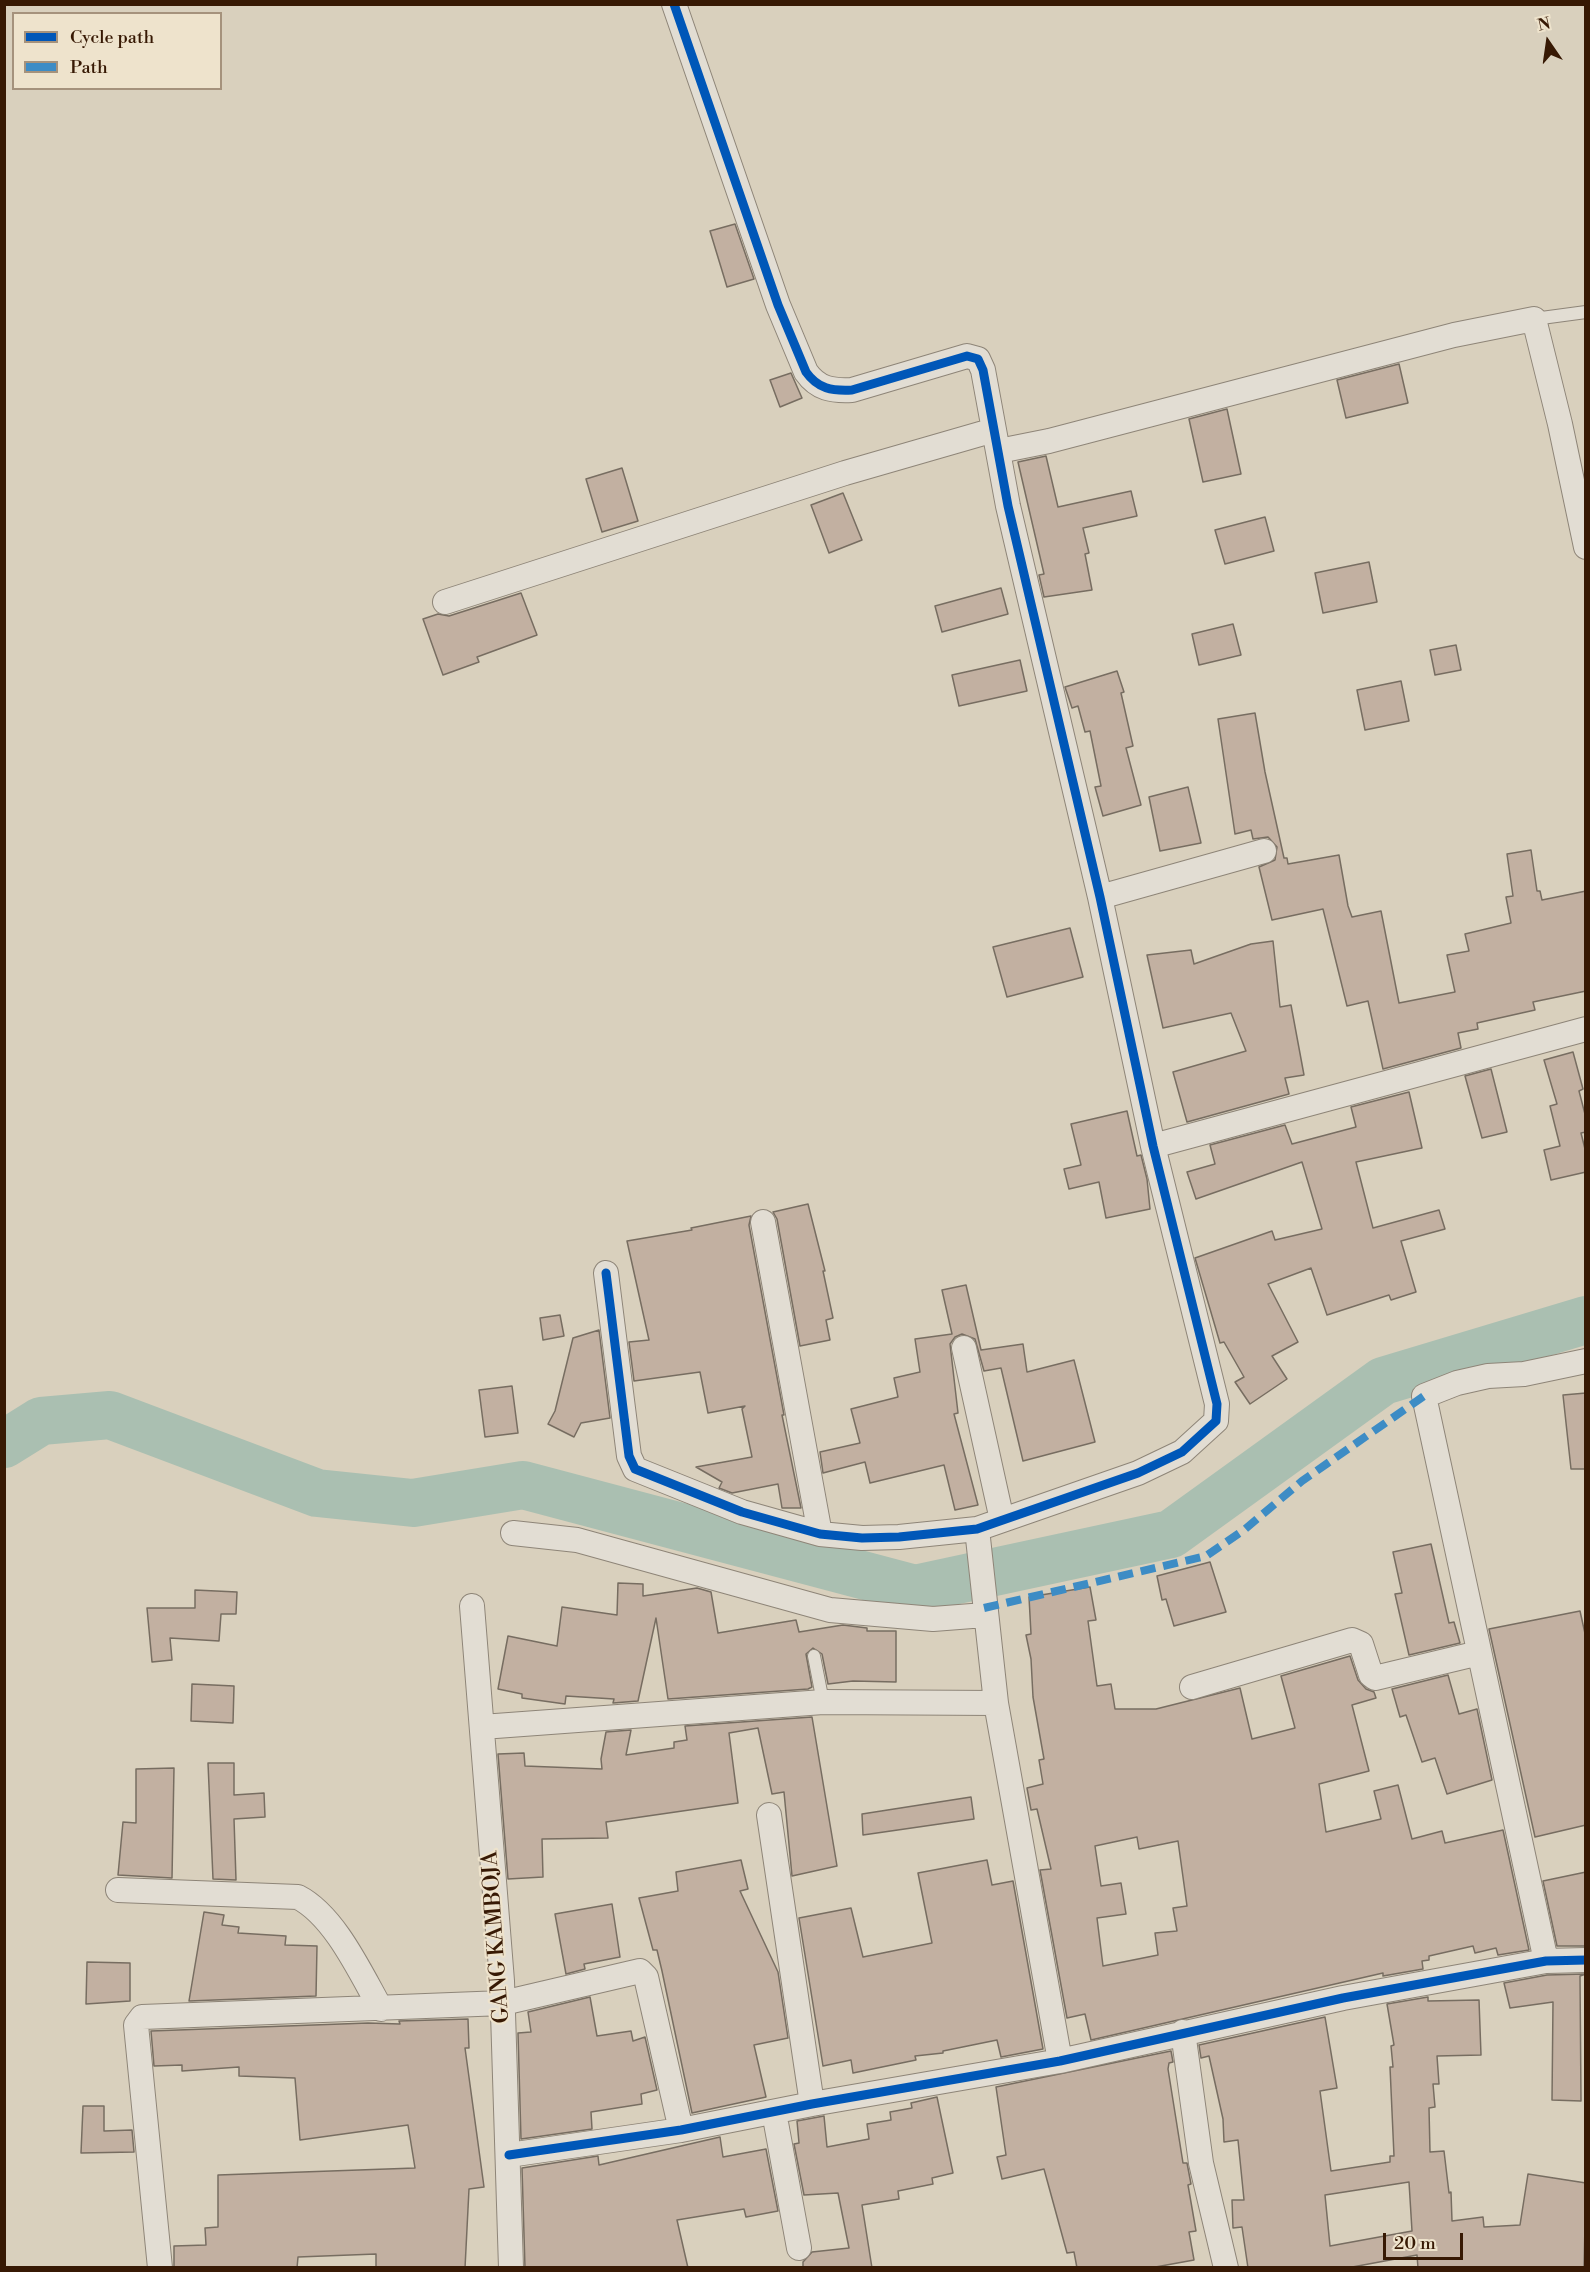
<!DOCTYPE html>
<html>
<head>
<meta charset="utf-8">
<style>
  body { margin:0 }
  #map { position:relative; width:1590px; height:2272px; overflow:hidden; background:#d9d0bd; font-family:"Libre Bodoni",serif }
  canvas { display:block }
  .frame { position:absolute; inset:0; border:6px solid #371904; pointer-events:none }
  .legend { position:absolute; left:12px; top:12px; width:210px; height:78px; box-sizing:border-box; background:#eee3cc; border:2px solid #a5927c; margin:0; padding:8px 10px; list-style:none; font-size:18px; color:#371904 }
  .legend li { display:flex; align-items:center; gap:12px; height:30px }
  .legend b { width:30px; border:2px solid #a5927c }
  .north { position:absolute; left:1518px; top:12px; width:60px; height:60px; -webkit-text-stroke:4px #eee3cc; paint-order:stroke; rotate:347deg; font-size:16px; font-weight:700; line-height:24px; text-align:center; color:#371904 }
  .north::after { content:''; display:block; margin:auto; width:21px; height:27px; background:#371904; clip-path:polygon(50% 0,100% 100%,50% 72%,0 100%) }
  .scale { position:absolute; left:1383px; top:2233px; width:80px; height:27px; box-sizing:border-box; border:3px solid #371904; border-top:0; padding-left:8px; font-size:18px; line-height:21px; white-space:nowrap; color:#371904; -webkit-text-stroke:4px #eee3cc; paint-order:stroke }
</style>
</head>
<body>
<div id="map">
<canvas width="1590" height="2272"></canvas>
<div class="frame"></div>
<ul class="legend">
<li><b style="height:8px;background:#0057b8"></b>Cycle path</li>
<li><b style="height:8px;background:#3d8cc5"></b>Path</li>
</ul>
<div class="north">N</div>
<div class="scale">20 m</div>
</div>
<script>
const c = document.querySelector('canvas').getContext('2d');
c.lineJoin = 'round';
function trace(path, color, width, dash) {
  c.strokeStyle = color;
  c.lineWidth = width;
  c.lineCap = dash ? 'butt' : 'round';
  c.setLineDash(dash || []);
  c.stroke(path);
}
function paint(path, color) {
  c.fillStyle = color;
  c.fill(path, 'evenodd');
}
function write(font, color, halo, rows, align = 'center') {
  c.font = font + ' "Libre Bodoni",serif';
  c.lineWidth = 4.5;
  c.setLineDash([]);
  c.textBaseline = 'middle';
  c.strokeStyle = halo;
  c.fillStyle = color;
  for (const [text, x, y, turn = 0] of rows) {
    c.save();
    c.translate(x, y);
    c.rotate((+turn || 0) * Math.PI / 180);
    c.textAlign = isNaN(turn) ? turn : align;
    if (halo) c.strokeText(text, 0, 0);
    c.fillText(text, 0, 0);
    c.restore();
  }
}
trace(new Path2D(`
  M 4,1444 L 41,1421 L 110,1415 L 317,1493 L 413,1503 L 523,1485 L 915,1589 L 1171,1534 L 1383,1381 L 1586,1320`), '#aabfb1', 48);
const building = new Path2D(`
  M 735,224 L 754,279 L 727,287 L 710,231 Z
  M 1399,364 L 1408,403 L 1346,418 L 1337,380 Z
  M 791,373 L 802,398 L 780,407 L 770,380 Z
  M 1227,409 L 1241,474 L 1203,482 L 1189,419 Z
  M 1046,456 L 1058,507 L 1131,491 L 1137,516 L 1083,528 L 1089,553 L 1085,554 L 1092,590 L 1044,597 L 1039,575 L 1044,574 L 1018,462 Z
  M 622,468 L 638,521 L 602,532 L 586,479 Z
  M 843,493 L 862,540 L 829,553 L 811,505 Z
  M 1265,517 L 1274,551 L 1225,564 L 1215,530 Z
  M 1369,562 L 1377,602 L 1323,613 L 1315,573 Z
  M 1001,588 L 1008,614 L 942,632 L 935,606 Z
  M 521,593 L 537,635 L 477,657 L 479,662 L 443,675 L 423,619 L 438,614 L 449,616 Z
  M 1233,624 L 1241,655 L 1199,665 L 1192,634 Z
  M 1456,645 L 1461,670 L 1435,675 L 1430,650 Z
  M 1020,660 L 1027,691 L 959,706 L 952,675 Z
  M 1117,671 L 1124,692 L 1121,693 L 1133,746 L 1126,748 L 1141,805 L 1103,816 L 1095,787 L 1101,786 L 1090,731 L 1085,732 L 1078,706 L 1072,708 L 1065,687 Z
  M 1401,681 L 1409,721 L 1365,730 L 1357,690 Z
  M 1255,713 L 1265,772 L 1284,858 L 1287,858 L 1288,864 L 1339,855 L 1348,906 L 1352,917 L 1381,911 L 1399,1003 L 1455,992 L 1447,955 L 1469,951 L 1465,934 L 1511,923 L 1506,897 L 1513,896 L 1507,854 L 1531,850 L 1537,891 L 1540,891 L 1542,900 L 1586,891 L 1586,991 L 1533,1002 L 1535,1010 L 1477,1023 L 1478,1029 L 1458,1033 L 1461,1048 L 1383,1069 L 1368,1001 L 1347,1006 L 1323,909 L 1272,920 L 1259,867 L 1275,860 L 1277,847 L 1268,837 L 1253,839 L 1251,830 L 1235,834 L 1218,719 Z
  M 1188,787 L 1201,843 L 1160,851 L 1149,797 Z
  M 1070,928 L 1083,977 L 1007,997 L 993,947 Z
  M 1273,941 L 1280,1007 L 1291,1005 L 1304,1075 L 1285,1078 L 1289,1094 L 1187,1122 L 1173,1072 L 1246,1051 L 1231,1013 L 1163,1028 L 1147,955 L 1191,950 L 1194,964 L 1251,944 Z
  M 1573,1052 L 1583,1089 L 1579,1091 L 1586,1118 L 1586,1132 L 1581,1133 L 1586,1153 L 1586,1172 L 1551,1180 L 1544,1150 L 1560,1146 L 1550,1106 L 1557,1104 L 1544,1060 Z
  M 1491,1069 L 1507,1132 L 1482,1138 L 1465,1076 Z
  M 1409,1092 L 1422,1148 L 1356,1162 L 1373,1228 L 1439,1210 L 1445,1229 L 1401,1241 L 1416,1292 L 1391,1300 L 1389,1295 L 1327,1315 L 1311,1268 L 1268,1284 L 1298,1342 L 1272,1356 L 1287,1379 L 1250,1404 L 1235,1382 L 1244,1377 L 1224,1342 L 1220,1343 L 1195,1258 L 1272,1231 L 1275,1240 L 1322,1229 L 1302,1162 L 1196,1199 L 1187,1172 L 1215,1164 L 1210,1145 L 1285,1125 L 1292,1144 L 1356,1127 L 1351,1107 Z
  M 1127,1111 L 1137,1156 L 1141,1155 L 1147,1179 L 1150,1209 L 1106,1218 L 1099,1182 L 1069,1189 L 1064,1169 L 1081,1165 L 1071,1124 Z
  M 808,1204 L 825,1271 L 823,1271 L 833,1318 L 826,1320 L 830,1340 L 800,1346 L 777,1219 L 773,1212 Z
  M 751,1216 L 749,1225 L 784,1415 L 782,1415 L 801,1508 L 782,1508 L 778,1484 L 732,1493 L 719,1488 L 722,1482 L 696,1467 L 752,1457 L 742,1409 L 745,1406 L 708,1413 L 700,1372 L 634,1381 L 629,1342 L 649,1340 L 627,1241 L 692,1230 L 691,1228 Z
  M 966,1285 L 981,1350 L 1023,1344 L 1027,1372 L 1074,1360 L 1095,1442 L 1023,1461 L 1001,1368 L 984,1371 L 975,1339 L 962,1334 L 955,1337 L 950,1344 L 958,1413 L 954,1414 L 978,1505 L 955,1510 L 944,1465 L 870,1483 L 865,1462 L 823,1473 L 820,1452 L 860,1443 L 851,1409 L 898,1397 L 894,1378 L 920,1372 L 915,1339 L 952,1334 L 942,1290 Z
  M 560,1315 L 564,1336 L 543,1340 L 540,1318 Z
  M 599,1330 L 610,1418 L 581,1423 L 574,1437 L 548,1424 L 555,1411 L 573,1338 Z
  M 512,1386 L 518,1433 L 485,1437 L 479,1390 Z
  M 1586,1393 L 1586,1469 L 1571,1469 L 1563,1395 Z
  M 1431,1544 L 1449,1623 L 1454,1622 L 1460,1643 L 1409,1655 L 1395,1594 L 1402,1593 L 1393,1552 Z
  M 1210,1562 L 1226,1612 L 1174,1626 L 1166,1599 L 1162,1600 L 1157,1576 Z
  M 618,1583 L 643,1584 L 643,1596 L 697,1588 L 711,1592 L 718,1633 L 796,1620 L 799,1632 L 843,1625 L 867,1628 L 867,1631 L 896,1631 L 896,1682 L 853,1681 L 828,1684 L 822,1654 L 813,1648 L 806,1654 L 812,1687 L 808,1689 L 668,1699 L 656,1618 L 638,1701 L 613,1703 L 614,1699 L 566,1696 L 565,1704 L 522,1698 L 522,1694 L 498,1689 L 508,1636 L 557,1646 L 562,1607 L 617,1615 Z
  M 1090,1587 L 1096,1620 L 1088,1621 L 1097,1686 L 1111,1684 L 1115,1709 L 1156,1709 L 1240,1688 L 1252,1739 L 1295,1728 L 1281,1676 L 1350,1656 L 1358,1680 L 1366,1689 L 1374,1692 L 1376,1698 L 1352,1705 L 1369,1771 L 1319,1784 L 1326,1832 L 1381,1819 L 1374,1791 L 1398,1785 L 1412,1839 L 1442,1831 L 1445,1843 L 1503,1830 L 1529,1950 L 1498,1955 L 1496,1948 L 1475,1953 L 1473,1946 L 1429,1956 L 1429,1960 L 1422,1961 L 1423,1969 L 1383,1976 L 1383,1973 L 1091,2040 L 1085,2014 L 1067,2018 L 1040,1870 L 1051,1869 L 1037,1809 L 1031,1810 L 1027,1788 L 1043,1784 L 1039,1760 L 1044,1759 L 1033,1697 L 1031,1659 L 1026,1635 L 1031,1634 L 1029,1597 ZM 1137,1837 L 1139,1849 L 1178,1841 L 1187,1906 L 1173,1908 L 1177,1931 L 1155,1933 L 1158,1955 L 1103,1966 L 1097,1918 L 1126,1914 L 1121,1883 L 1101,1886 L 1095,1846 Z
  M 195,1590 L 237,1592 L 236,1614 L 221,1614 L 219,1641 L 170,1638 L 172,1660 L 152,1662 L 147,1608 L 195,1608 Z
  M 1580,1611 L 1586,1638 L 1586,1825 L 1535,1837 L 1489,1629 Z
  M 1448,1675 L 1459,1714 L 1477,1709 L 1492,1780 L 1447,1794 L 1435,1758 L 1422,1762 L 1406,1715 L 1400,1717 L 1392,1689 Z
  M 192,1684 L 234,1686 L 233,1723 L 191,1721 Z
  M 812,1717 L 837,1866 L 792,1876 L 784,1792 L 772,1794 L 758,1728 L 729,1733 L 738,1803 L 606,1822 L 608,1838 L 542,1839 L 543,1877 L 508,1879 L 498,1754 L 524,1753 L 525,1766 L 602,1769 L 601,1759 L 606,1732 L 631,1730 L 626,1755 L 674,1748 L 674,1742 L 687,1740 L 685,1726 Z
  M 208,1763 L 234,1763 L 234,1795 L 264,1793 L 265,1817 L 234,1819 L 236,1880 L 213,1879 Z
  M 174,1768 L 172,1878 L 118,1875 L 123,1822 L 136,1823 L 136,1769 Z
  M 971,1797 L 974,1819 L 863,1835 L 862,1814 Z
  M 741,1860 L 748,1889 L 740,1891 L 778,1972 L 788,2038 L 754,2045 L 766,2097 L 692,2113 L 662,1971 L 657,1950 L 653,1950 L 639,1898 L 678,1891 L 676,1872 Z
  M 987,1860 L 992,1885 L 1013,1881 L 1043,2049 L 1001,2057 L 997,2040 L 943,2051 L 943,2053 L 915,2056 L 916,2060 L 853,2073 L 851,2060 L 823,2066 L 799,1918 L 851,1908 L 863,1957 L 932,1943 L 918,1873 Z
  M 1586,1872 L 1586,1946 L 1557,1946 L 1543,1881 Z
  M 612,1904 L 620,1957 L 584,1964 L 585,1969 L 566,1974 L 555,1914 Z
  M 204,1912 L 224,1915 L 222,1925 L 239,1927 L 238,1933 L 286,1936 L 285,1945 L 317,1946 L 316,1996 L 189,2001 Z
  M 87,1962 L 130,1963 L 130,2001 L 86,2004 Z
  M 1586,1974 L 1580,1976 L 1581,2101 L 1552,2100 L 1553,2002 L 1510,2008 L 1504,1983 L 1547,1975 Z
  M 590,1997 L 597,2036 L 631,2031 L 633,2041 L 645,2037 L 657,2090 L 641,2094 L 642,2104 L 591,2112 L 592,2129 L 521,2139 L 518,2033 L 531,2032 L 528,2012 Z
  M 1428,1997 L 1428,2001 L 1479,2000 L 1481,2055 L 1437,2056 L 1439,2084 L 1433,2084 L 1435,2107 L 1429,2108 L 1430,2152 L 1444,2151 L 1449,2193 L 1451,2192 L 1452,2221 L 1483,2217 L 1484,2227 L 1520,2225 L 1528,2174 L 1586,2183 L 1584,2268 L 1418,2268 L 1417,2255 L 1347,2268 L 1248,2268 L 1242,2227 L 1233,2228 L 1232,2200 L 1244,2200 L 1238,2140 L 1224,2142 L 1223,2119 L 1209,2056 L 1201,2058 L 1199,2045 L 1325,2017 L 1337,2088 L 1320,2091 L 1331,2171 L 1390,2162 L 1390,2156 L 1394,2156 L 1390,2067 L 1393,2067 L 1391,2046 L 1394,2045 L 1387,2004 ZM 1409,2182 L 1412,2231 L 1330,2246 L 1325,2195 Z
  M 468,2019 L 469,2048 L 465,2048 L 484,2187 L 469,2189 L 465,2268 L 376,2268 L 376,2254 L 298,2257 L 297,2268 L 174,2268 L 174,2246 L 206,2245 L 205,2228 L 218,2227 L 218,2175 L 415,2168 L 408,2125 L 300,2140 L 295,2078 L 239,2076 L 239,2067 L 182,2071 L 182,2065 L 154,2066 L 151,2031 L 368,2023 L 400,2024 L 399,2021 Z
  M 1171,2051 L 1173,2062 L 1169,2063 L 1168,2069 L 1183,2163 L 1187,2163 L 1191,2184 L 1188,2185 L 1196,2231 L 1189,2232 L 1194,2260 L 1150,2268 L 1077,2268 L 1074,2252 L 1067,2253 L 1044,2169 L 1002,2179 L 997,2157 L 1006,2155 L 996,2087 Z
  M 937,2097 L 953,2173 L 932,2178 L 933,2184 L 898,2191 L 899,2199 L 862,2205 L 872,2268 L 803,2268 L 803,2262 L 812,2252 L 849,2248 L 838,2193 L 804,2195 L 794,2144 L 799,2143 L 797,2121 L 824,2116 L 827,2147 L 869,2139 L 867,2124 L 891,2120 L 890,2112 L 912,2108 L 911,2103 Z
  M 83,2106 L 104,2106 L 104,2131 L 132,2130 L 134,2152 L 81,2153 Z
  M 720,2137 L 723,2157 L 766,2149 L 778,2211 L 746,2217 L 744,2209 L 677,2220 L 688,2268 L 525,2268 L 522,2168 L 598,2156 L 599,2165 Z`);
paint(building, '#c2b0a1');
trace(building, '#776d61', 1.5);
const lane = new Path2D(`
  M 1534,319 L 1586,312
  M 814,1656 L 823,1702`);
const street = new Path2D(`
  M 999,451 L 1049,441 L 1454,335 L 1534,319 L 1560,424 L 1586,547
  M 445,602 L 845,473 L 994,430
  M 1100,897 L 1264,851
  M 1153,1146 L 1586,1029
  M 763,1222 L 820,1534
  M 606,1273 L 629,1456 L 635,1469 L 742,1512 L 820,1534 L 862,1538 L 899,1537 L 977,1529 L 1138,1473 L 1182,1452 L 1216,1421 L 1217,1404 L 1153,1146 L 1100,897 L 1008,506 L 983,370 L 978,359 L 967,356 L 852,390 C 832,391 818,389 806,372 L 778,305 L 674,4
  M 964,1348 L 1002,1520
  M 977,1529 L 996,1703 L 1060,2061
  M 513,1533 L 577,1540 L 830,1610 L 933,1619 L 985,1615
  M 472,1606 L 502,1981 L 511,2268
  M 1192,1687 L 1352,1640 L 1361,1644 L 1371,1675 L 1375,1678 L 1479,1653
  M 482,1727 L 823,1702 L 996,1703
  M 769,1815 L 812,2104
  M 118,1890 L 298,1897 C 335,1916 361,1974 381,2009
  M 1546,1961 L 1424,1396 L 1457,1383 L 1488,1376 L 1524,1374 L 1586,1361
  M 1183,2032 L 1201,2163 L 1226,2268
  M 774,2112 L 799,2248
  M 509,2155 L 681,2130 L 812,2104 L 1060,2061 L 1343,1998 L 1546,1961 L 1586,1960
  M 160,2268 L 136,2025 L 142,2017 L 503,2003 L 640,1971 L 646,1977 L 681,2130`);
trace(lane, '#8e8578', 14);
trace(street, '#8e8578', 26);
trace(lane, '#e2ddd3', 12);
trace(street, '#e2ddd3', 24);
trace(new Path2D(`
  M 984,1608 L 1206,1556 L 1244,1530 L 1302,1481 L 1424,1396`), '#3d8cc5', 8, [15, 8]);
trace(new Path2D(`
  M 606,1273 L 629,1456 L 635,1469 L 742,1512 L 820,1534 L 862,1538 L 899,1537 L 977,1529 L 1138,1473 L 1182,1452 L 1216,1421 L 1217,1404 L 1153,1146 L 1100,897 L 1008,506 L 983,370 L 978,359 L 967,356 L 852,390 C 832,391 818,389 806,372 L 778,305 L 674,4
  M 509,2155 L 681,2130 L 812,2104 L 1060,2061 L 1343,1998 L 1546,1961 L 1586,1960`), '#0057b8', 9);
write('22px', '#371904', '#eee3cc', [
  ["GANG KAMBOJA",497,1937,-94]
]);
</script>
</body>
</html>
